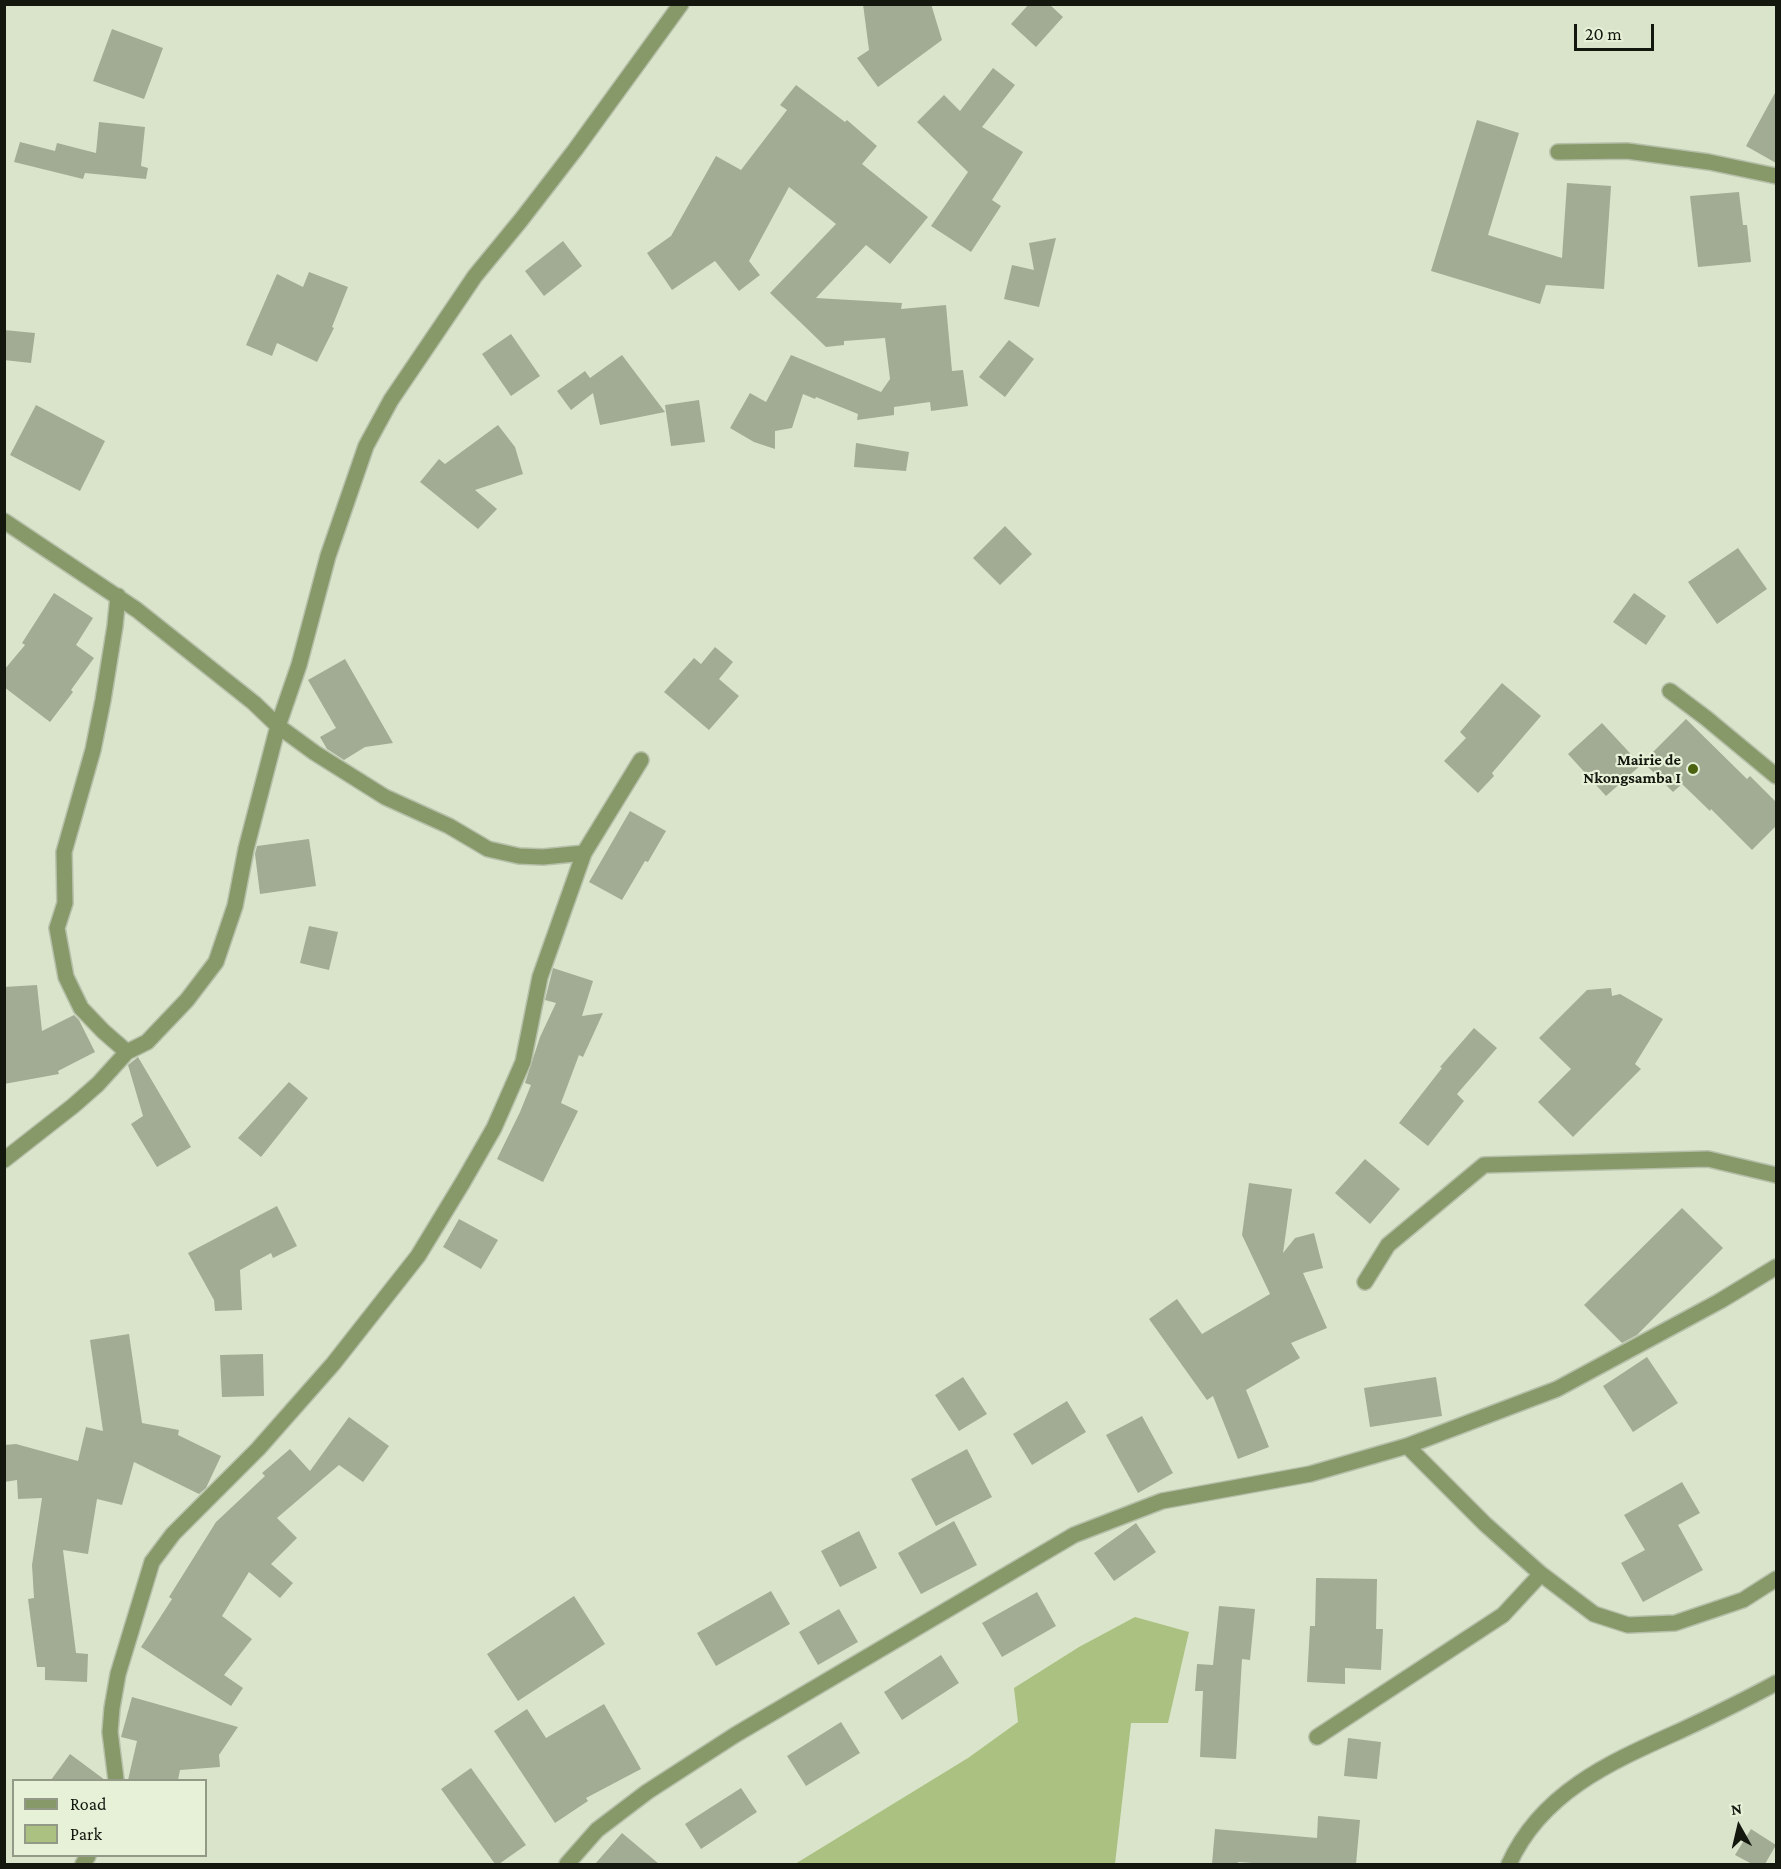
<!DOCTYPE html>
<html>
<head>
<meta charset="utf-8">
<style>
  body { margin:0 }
  #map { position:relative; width:1781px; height:1869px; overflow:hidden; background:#dae4cb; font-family:"Crimson Pro",serif }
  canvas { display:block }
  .frame { position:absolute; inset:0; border:6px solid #13170e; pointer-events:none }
  .legend { position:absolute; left:12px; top:1779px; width:195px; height:78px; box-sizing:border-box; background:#e7f1d8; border:2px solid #929a87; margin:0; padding:8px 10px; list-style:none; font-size:18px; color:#13170e }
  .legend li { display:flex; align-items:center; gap:12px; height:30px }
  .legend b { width:30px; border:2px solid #929a87 }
  .north { position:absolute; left:1709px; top:1797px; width:60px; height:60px; -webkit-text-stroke:4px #e7f1d8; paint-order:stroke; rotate:352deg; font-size:16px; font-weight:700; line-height:24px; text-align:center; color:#13170e }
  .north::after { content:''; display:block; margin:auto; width:21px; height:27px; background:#13170e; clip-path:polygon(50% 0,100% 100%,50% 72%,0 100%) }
  .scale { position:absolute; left:1574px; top:24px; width:80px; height:27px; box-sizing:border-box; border:3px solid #13170e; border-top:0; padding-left:8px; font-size:18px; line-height:21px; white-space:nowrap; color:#13170e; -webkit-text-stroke:4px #e7f1d8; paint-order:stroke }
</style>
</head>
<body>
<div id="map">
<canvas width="1781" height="1869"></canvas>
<div class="frame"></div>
<ul class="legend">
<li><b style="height:8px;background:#879969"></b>Road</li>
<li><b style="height:16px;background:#aac181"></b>Park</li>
</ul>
<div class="north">N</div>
<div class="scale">20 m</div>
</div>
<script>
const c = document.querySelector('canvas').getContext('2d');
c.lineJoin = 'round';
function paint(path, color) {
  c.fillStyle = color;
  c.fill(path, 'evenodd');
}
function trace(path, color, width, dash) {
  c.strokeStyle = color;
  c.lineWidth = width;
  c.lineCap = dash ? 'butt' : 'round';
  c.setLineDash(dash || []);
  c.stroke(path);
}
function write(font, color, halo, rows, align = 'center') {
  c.font = font + ' "Crimson Pro",serif';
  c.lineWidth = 4.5;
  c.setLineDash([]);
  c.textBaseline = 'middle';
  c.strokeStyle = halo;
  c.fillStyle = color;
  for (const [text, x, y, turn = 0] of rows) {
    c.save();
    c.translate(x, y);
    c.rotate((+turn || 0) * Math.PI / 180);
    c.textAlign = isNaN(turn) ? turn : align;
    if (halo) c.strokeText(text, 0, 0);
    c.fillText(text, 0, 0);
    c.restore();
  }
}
paint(new Path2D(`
  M 1135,1617 L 1189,1632 L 1168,1723 L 1131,1723 L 1115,1864 L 795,1864 L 968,1758 L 1018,1722 L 1014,1688 L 1079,1647 Z`), '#aac181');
paint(new Path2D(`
  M 863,4 L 931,4 L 942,40 L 878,87 L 857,58 L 869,50 Z
  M 1029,4 L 1049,4 L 1063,17 L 1036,47 L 1011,24 Z
  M 112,29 L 163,48 L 144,99 L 93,81 Z
  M 993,68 L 1015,85 L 982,127 L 1023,152 L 992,200 L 1001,206 L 971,252 L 931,226 L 968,172 L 917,122 L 944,95 L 960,111 Z
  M 796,85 L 845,122 L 847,120 L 877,146 L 862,164 L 928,217 L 890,264 L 866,245 L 816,298 L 902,303 L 901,309 L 946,305 L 952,371 L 963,370 L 968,406 L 931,411 L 930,402 L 894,407 L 894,415 L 857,420 L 858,414 L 816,397 L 815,399 L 803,394 L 792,428 L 775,431 L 775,449 L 754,442 L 730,428 L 750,393 L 766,402 L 791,355 L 881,392 L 890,379 L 885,338 L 844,341 L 844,345 L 826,347 L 770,293 L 836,224 L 789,187 L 749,261 L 760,275 L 739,291 L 715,261 L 672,290 L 647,253 L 671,236 L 716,156 L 741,170 L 787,110 L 780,105 Z
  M 1776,91 L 1776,163 L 1746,146 Z
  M 1477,120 L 1519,133 L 1488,235 L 1562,258 L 1567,183 L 1611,186 L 1604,289 L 1546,285 L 1540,304 L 1431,271 Z
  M 99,122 L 145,127 L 141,166 L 148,168 L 146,179 L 85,173 L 83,179 L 14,162 L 20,142 L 55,151 L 57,143 L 96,153 Z
  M 1739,192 L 1743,225 L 1747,225 L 1751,262 L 1698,267 L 1690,196 Z
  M 1056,238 L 1039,307 L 1004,299 L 1012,265 L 1034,270 L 1029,243 Z
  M 563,241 L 582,266 L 544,296 L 525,271 Z
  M 309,272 L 348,287 L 332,327 L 334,328 L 317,362 L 277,343 L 272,356 L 246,345 L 277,274 L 303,287 Z
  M 4,330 L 35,333 L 31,363 L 4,360 Z
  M 511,334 L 540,376 L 511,396 L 482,354 Z
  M 1009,340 L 1034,359 L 1005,397 L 979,377 Z
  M 622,355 L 665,412 L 600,425 L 593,393 L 571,410 L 557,391 L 585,371 L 590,378 Z
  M 699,400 L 705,442 L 671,446 L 665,405 Z
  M 36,405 L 105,441 L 80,491 L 10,455 Z
  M 498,425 L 515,447 L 523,474 L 475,490 L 497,509 L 478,529 L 420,482 L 439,459 L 445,464 Z
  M 856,443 L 909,452 L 906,471 L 854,467 Z
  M 1005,526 L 1032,554 L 1000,585 L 973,558 Z
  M 1738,548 L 1767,589 L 1717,624 L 1688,582 Z
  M 54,593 L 93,618 L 76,645 L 94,658 L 71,690 L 73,692 L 50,722 L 4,687 L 4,670 L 25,645 L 22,643 Z
  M 1634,593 L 1666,616 L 1646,645 L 1613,622 Z
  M 715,647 L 733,662 L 719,679 L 739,696 L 709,730 L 664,692 L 694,658 L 701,664 Z
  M 345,659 L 393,743 L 365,747 L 344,760 L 327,749 L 320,737 L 336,728 L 308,680 Z
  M 1502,683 L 1541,716 L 1492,773 L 1494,776 L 1478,793 L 1444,761 L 1466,738 L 1460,732 Z
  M 1686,719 L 1747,779 L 1750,776 L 1776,802 L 1776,826 L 1752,850 L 1711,809 L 1710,811 L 1682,784 L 1673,792 L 1643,762 Z
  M 1602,723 L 1641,765 L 1606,796 L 1568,754 Z
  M 630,811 L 666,831 L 648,862 L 645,861 L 622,900 L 589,882 Z
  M 309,839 L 316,886 L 260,894 L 255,854 L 257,846 Z
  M 309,926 L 338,932 L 329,970 L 300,963 Z
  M 553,968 L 593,981 L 582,1016 L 603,1013 L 583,1057 L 579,1055 L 561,1103 L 578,1111 L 543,1182 L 497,1159 L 520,1112 L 531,1085 L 525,1083 L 540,1037 L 556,1003 L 545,1000 Z
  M 37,985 L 42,1031 L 74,1015 L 79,1020 L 95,1052 L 58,1071 L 59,1074 L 4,1084 L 4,987 Z
  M 1611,988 L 1612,996 L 1620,994 L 1663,1019 L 1635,1064 L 1641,1069 L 1573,1137 L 1538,1102 L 1571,1069 L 1539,1038 L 1587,990 Z
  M 1474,1028 L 1497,1048 L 1457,1094 L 1464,1101 L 1428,1146 L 1399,1123 L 1442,1068 L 1440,1067 Z
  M 138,1057 L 191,1147 L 157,1167 L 131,1124 L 143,1116 L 128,1065 Z
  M 289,1082 L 308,1098 L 261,1157 L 238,1138 Z
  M 1365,1159 L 1400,1189 L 1370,1224 L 1335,1193 Z
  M 1249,1183 L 1292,1189 L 1283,1253 L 1295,1238 L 1314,1233 L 1323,1268 L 1303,1273 L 1327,1328 L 1291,1343 L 1300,1358 L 1246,1390 L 1269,1447 L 1238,1459 L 1213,1396 L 1207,1400 L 1149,1319 L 1177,1299 L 1202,1334 L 1270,1294 L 1242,1235 Z
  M 277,1206 L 297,1246 L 273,1258 L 271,1253 L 240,1270 L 242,1310 L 215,1311 L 214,1300 L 188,1253 Z
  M 1682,1208 L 1723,1248 L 1637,1335 L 1622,1343 L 1584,1305 Z
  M 459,1219 L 498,1240 L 481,1269 L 443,1247 Z
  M 129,1334 L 142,1423 L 179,1430 L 178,1435 L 221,1456 L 206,1488 L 199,1494 L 134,1462 L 122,1505 L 97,1499 L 88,1554 L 63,1550 L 76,1653 L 88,1654 L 87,1682 L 45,1680 L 45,1667 L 37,1667 L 28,1599 L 34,1598 L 32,1565 L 42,1498 L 18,1499 L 17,1480 L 4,1482 L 4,1445 L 16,1444 L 78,1461 L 86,1427 L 103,1431 L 90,1340 Z
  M 263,1354 L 264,1396 L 222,1397 L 220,1355 Z
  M 1647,1357 L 1678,1403 L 1633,1432 L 1603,1386 Z
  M 963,1377 L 987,1414 L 959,1431 L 935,1395 Z
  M 1436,1377 L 1442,1416 L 1370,1427 L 1364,1388 Z
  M 1067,1401 L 1086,1432 L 1032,1465 L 1013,1434 Z
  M 1142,1416 L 1173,1473 L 1138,1493 L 1106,1435 Z
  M 349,1417 L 389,1446 L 363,1482 L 339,1465 L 277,1518 L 297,1538 L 271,1564 L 293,1583 L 280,1598 L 249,1572 L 222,1616 L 252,1639 L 224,1675 L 243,1688 L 231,1706 L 141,1647 L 172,1599 L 169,1597 L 216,1522 L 265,1476 L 262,1473 L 290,1449 L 310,1471 Z
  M 967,1449 L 992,1497 L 936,1526 L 911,1479 Z
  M 1682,1482 L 1700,1513 L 1678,1525 L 1703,1570 L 1643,1602 L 1621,1563 L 1645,1550 L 1624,1515 Z
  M 954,1521 L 977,1565 L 921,1594 L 898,1553 Z
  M 1136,1523 L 1156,1552 L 1114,1581 L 1094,1553 Z
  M 859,1531 L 877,1568 L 840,1587 L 821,1551 Z
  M 1316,1578 L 1377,1579 L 1376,1629 L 1383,1629 L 1381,1670 L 1345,1668 L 1345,1684 L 1307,1682 L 1310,1626 L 1315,1626 Z
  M 771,1591 L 790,1624 L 716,1666 L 697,1633 Z
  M 1037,1592 L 1056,1626 L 1002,1657 L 982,1623 Z
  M 574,1596 L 605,1644 L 518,1701 L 487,1654 Z
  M 1219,1606 L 1255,1609 L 1250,1660 L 1242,1659 L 1236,1759 L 1200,1757 L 1203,1691 L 1195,1691 L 1197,1664 L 1213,1665 Z
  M 839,1609 L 858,1642 L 818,1665 L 799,1632 Z
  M 941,1655 L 959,1683 L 902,1720 L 884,1692 Z
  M 132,1697 L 238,1727 L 219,1755 L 220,1767 L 180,1770 L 178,1780 L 128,1780 L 137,1741 L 121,1737 Z
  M 604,1704 L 641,1769 L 586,1798 L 588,1801 L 555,1823 L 494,1731 L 527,1709 L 546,1738 Z
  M 841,1722 L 860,1753 L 806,1786 L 787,1756 Z
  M 1348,1738 L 1381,1742 L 1377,1779 L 1344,1776 Z
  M 70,1754 L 105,1780 L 51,1780 Z
  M 471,1768 L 526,1845 L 499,1864 L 495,1864 L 441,1789 Z
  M 741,1788 L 757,1812 L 701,1849 L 685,1824 Z
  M 1318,1816 L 1360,1820 L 1356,1864 L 1267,1864 L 1238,1862 L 1238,1864 L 1212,1864 L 1215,1829 L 1317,1838 Z
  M 1751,1829 L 1776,1845 L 1765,1864 L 1752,1864 L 1735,1855 Z
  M 622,1833 L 659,1864 L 595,1864 Z`), '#a2ab94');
const minor = new Path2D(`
  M 1558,152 L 1627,151 L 1709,162 L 1776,176
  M 4,521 L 137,610 L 254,703 L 278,726 L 315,753 L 385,797 L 449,826 L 488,849 L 519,856 L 543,857 L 584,853
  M 118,596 L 115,626 L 103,700 L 93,750 L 64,852 L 65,903 L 57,928 L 66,977 L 81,1008 L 103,1031 L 127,1052
  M 1670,691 L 1706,718 L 1776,776
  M 4,1160 L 73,1106 L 98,1084 L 127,1052 L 147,1042 L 187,1000 L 216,962 L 235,906 L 246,849 L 278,726 L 299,665 L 328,556 L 366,446 L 391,400 L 475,276 L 521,220 L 575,150 L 681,4
  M 1365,1282 L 1388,1245 L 1484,1165 L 1708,1159 L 1776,1175
  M 1407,1446 L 1485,1524 L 1541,1574 L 1594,1614 L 1628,1625 L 1675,1623 L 1743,1600 L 1776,1579
  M 1317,1737 L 1503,1615 L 1541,1574
  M 116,1780 L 110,1732 L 112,1708 L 118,1674 L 152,1562 L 173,1534 L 258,1449 L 333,1364 L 418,1256 L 463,1182 L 494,1128 L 523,1062 L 540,977 L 584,853 L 641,760
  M 83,1864 L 88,1856
  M 567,1864 L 597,1830 L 647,1792 L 735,1735 L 1074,1535 L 1162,1501 L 1310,1474 L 1407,1446 L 1557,1389 L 1720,1301 L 1776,1267
  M 1509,1864 C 1542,1791 1613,1761 1682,1730 C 1714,1715 1745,1700 1776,1683`);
trace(minor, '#b6bfa9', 18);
trace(minor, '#879969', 15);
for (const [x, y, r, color] of [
  [1693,769,6,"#4b6310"]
]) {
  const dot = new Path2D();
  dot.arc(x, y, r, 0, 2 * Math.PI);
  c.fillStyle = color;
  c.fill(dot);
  trace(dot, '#e7f1d8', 2);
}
write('bold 16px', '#13170e', '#e7f1d8', [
  ["Mairie de",1681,760],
  ["Nkongsamba I",1681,778]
], 'right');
</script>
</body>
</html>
